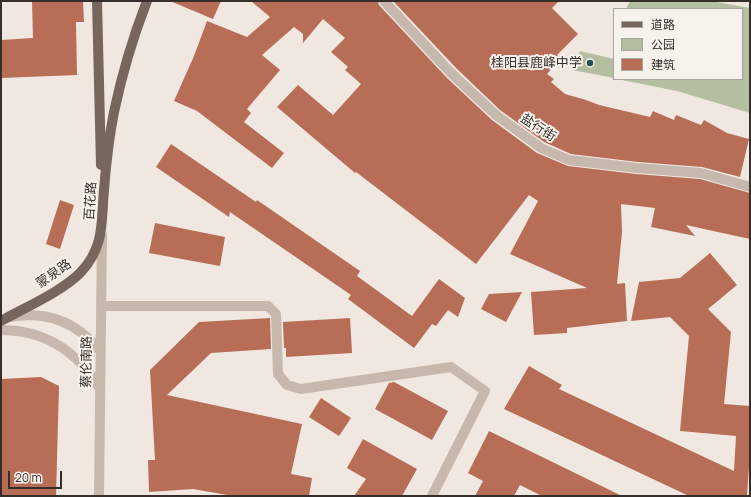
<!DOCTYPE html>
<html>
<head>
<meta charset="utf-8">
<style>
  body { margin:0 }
  #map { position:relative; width:751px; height:497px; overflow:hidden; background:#f0e8e0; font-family:Manrope,"Noto Sans SC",sans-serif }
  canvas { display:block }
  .frame { position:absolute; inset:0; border:2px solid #362e2b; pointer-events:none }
  .legend { position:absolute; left:613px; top:8px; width:130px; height:72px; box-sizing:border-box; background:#f8f2ec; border:1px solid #aaa49f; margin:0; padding:5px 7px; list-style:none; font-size:12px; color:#362e2b }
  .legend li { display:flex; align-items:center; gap:8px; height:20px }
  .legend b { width:20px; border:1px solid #aaa49f }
  .scale { position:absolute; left:8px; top:471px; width:54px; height:18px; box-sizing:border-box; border:2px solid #362e2b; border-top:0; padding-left:5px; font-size:12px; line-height:14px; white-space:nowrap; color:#362e2b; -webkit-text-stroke:3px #f8f2ec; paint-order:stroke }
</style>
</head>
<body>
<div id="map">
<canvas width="751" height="497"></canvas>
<div class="frame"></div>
<ul class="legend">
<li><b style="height:5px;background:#76665e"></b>道路</li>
<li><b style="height:11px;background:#b4bea1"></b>公园</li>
<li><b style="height:11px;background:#b76d56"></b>建筑</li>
</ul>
<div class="scale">20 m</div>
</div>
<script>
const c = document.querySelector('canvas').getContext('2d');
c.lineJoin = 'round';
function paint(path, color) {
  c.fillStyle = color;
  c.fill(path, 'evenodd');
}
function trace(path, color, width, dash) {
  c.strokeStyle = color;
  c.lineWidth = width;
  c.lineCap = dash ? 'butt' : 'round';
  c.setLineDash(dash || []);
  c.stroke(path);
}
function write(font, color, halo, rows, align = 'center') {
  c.font = font + ' Manrope,"Noto Sans SC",sans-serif';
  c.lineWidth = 4;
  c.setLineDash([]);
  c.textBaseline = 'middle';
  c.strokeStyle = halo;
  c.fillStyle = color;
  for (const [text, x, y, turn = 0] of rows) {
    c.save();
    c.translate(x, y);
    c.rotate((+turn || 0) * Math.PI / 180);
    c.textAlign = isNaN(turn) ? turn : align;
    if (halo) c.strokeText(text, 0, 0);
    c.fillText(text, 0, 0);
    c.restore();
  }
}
paint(new Path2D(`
  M 630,1 L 711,1 L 750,8 L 750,113 L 677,91 L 617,79 L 742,79 L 742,9 L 626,9 Z
  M 580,51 L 614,59 L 614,78 L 572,70 Z`), '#b4bea1');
paint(new Path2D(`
  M 32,1 L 83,1 L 84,22 L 76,22 L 77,75 L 1,78 L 1,40 L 33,38 Z
  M 170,1 L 221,1 L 213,19 Z
  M 251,1 L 378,1 L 379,5 L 447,78 L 492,120 L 537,153 L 568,166 L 636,174 L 700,179 L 750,193 L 750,239 L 686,225 L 695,236 L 651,227 L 655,208 L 621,204 L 622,232 L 617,284 L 625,283 L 627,321 L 567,328 L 567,333 L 534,335 L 531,292 L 587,288 L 510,254 L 538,201 L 529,195 L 476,264 L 356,172 L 355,173 L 277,107 L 298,85 L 333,115 L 361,84 L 345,70 L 348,67 L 331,52 L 345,38 L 323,19 L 303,43 L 303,34 L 294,27 L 262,55 L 280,70 L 247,109 L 251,113 L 244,122 L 284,153 L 272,168 L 197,111 L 174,101 L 194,56 L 207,21 L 247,37 L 270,17 Z
  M 393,1 L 559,1 L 552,8 L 578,34 L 557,55 L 561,58 L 547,74 L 554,79 L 551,82 L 565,94 L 586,100 L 599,105 L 650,117 L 653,111 L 674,120 L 676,115 L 701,125 L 704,120 L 727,133 L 749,139 L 740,177 L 702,167 L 638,162 L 571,154 L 544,142 L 500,110 L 456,68 Z
  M 171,144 L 256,202 L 257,200 L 360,271 L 357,276 L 412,316 L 439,279 L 465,298 L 458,317 L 448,310 L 436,326 L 432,324 L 414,348 L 348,299 L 351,295 L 230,212 L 229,217 L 156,167 Z
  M 60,200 L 74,205 L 60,249 L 46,244 Z
  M 155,223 L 225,237 L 220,266 L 149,253 Z
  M 710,253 L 737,285 L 708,309 L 731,332 L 724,404 L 750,406 L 750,452 L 747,496 L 689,496 L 504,409 L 529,366 L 562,385 L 559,389 L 734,471 L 736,436 L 680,431 L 689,336 L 670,317 L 631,321 L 639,282 L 680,278 Z
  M 522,292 L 506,322 L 481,309 L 489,294 Z
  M 270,318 L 271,349 L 211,353 L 167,395 L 302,424 L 291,474 L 312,478 L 309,496 L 233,496 L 193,489 L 149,492 L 148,460 L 155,460 L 150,370 L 199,322 Z
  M 350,318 L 352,353 L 286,357 L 286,348 L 284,348 L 283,322 Z
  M 41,377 L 59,386 L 56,496 L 1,496 L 1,379 Z
  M 394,382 L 448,411 L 432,440 L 375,409 L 389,383 Z
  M 321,398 L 351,418 L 339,436 L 309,417 Z
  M 489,431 L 622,496 L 542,496 L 520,485 L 514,496 L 475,496 L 483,481 L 468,473 Z
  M 363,439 L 417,469 L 402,496 L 354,496 L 366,479 L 347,468 Z`), '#b76d56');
trace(new Path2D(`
  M 384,1 L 451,73 L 496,115 L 541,148 L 569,160 L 637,168 L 701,173 L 750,187
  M 101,306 L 268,306 L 276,314 L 278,374 L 287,385 L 301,389 L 451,367 L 485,391 L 432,496
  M 9,317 C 47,311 76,321 100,351
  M 1,330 C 45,330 78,352 100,389
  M 99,496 L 102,235`), '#c7b8ad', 10);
trace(new Path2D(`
  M 97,1 L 101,165
  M 1,321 C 24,308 63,291 81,272 C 105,246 101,222 104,190 C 106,164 109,137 114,112 C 122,74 133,37 147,1`), '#76665e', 10);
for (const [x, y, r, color] of [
  [590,63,4,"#255053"]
]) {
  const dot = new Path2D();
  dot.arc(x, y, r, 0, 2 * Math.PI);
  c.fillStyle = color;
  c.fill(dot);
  trace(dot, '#f8f2ec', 1.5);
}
write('13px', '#362e2b', '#f8f2ec', [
  ["桂阳县鹿峰中学",582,63]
], 'right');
write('13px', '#362e2b', '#f8f2ec', [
  ["盐行街",538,128,33],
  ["百花路",91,201,-87],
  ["蒙泉路",54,274,-35],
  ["蔡伦南路",87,362,-89]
]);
</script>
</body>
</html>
